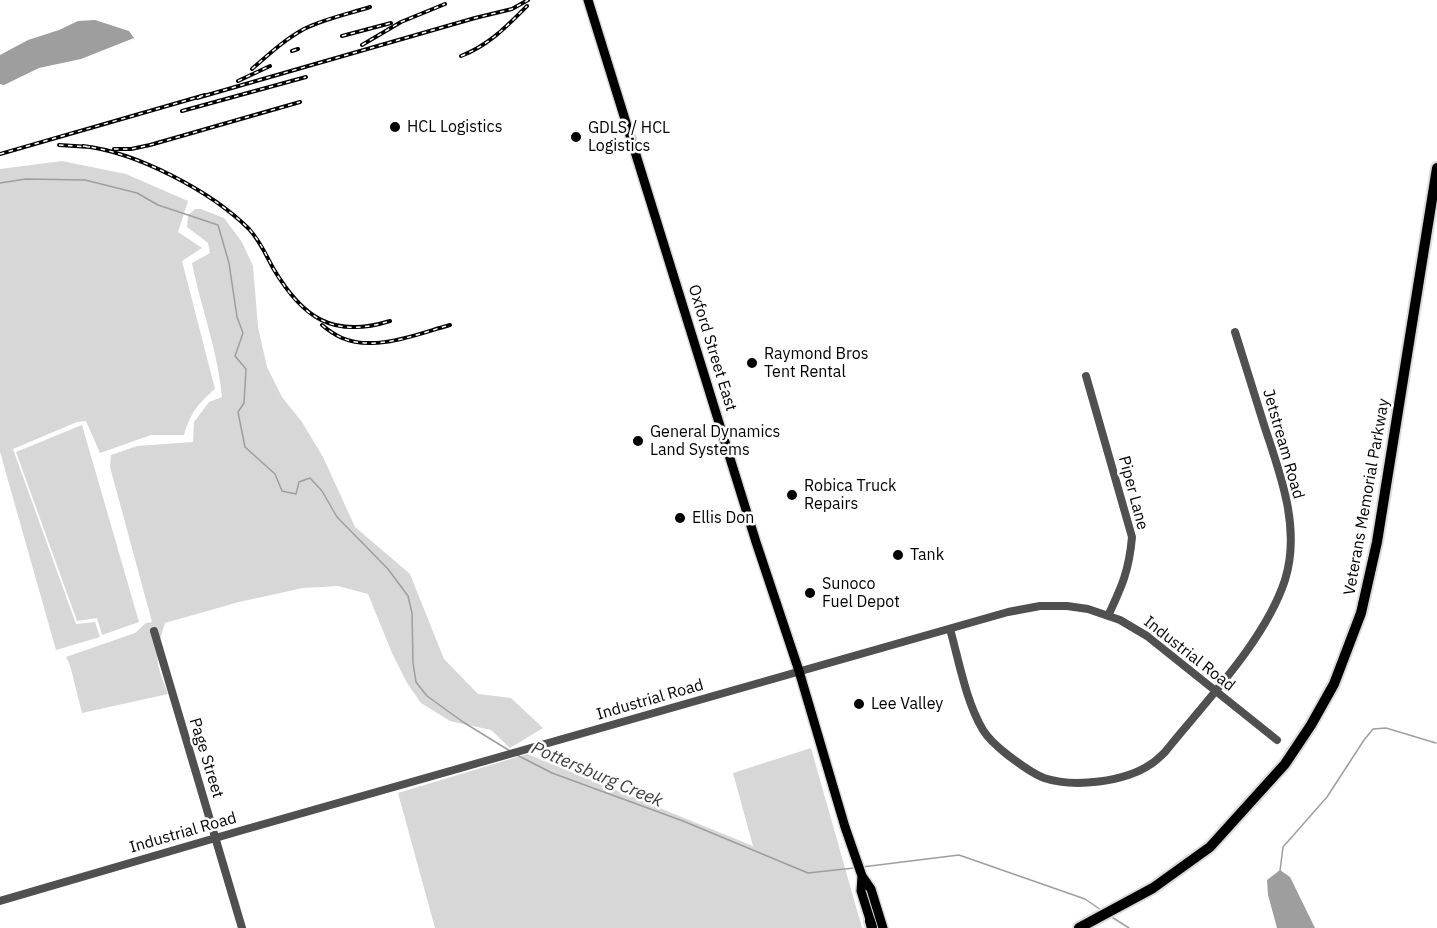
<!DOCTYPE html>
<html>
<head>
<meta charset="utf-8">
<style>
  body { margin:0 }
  canvas { display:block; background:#fff }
</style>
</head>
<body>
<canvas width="1437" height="928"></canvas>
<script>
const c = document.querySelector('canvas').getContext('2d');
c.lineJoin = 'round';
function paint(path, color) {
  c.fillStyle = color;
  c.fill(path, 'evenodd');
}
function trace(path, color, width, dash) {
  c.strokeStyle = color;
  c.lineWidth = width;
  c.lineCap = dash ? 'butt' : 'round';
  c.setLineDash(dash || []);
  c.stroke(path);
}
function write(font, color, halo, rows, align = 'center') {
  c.font = font + ' "IBM Plex Sans",sans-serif';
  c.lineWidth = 5;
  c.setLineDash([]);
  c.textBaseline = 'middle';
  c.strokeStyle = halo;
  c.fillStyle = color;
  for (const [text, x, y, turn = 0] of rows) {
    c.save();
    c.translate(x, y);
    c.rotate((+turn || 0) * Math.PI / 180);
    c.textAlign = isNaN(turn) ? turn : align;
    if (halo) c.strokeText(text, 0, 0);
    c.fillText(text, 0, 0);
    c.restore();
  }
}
paint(new Path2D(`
  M 62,161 L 126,174 L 188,201 L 178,232 L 202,248 L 182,261 L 215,389 C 198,403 190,414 184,435 L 151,435 L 100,453 L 86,421 L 77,422 L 13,449 L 76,624 L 95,622 L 100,637 L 56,650 L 0,452 L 0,169 Z
  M 195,209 L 201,209 L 224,218 L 242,242 L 253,266 L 258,327 L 267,367 L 282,397 L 302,422 L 323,457 L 355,527 L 410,574 L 444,659 L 478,694 L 511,698 L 543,728 L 510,748 L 491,730 L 450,721 L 421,703 L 407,683 L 392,653 L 368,594 L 338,586 L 303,588 L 239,602 L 165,623 C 154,658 155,660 168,694 L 82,713 L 70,665 L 66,657 L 135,633 L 146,623 L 152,622 L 110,467 L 111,455 L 137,446 L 193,442 L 194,422 L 209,402 L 222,397 C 218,351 201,308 192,263 L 210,253 L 208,243 L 187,227 L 188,215 Z
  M 82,425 L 139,622 L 102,635 L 97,618 L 77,621 L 16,452 Z
  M 811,748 L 862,928 L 435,928 L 398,793 L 527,754 L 753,846 L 733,773 Z`), '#d7d7d7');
paint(new Path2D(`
  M 95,20 L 129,31 L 134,38 L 81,59 L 39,68 L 4,85 L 0,84 L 0,55 L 28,40 L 59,30 L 78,21 Z
  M 1280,870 L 1290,877 L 1315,928 L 1277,928 L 1268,895 L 1267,880 Z`), '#9e9e9e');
trace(new Path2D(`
  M 0,183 L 26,179 L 85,180 L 137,193 L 158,205 L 218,225 L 229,263 L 237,317 L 243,333 L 235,356 L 246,369 L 244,403 L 238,412 L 245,447 L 275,474 L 282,491 L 296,494 L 299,482 L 310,478 L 322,491 L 337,517 L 388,569 L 408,596 L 412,613 L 413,663 L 416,682 L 427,696 L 463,722 L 510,751
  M 517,755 L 552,773 L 683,821 L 808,873 L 854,868
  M 862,867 L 959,855 L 1085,899 L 1101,910
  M 1280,871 L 1283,847 L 1327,797 L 1364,740 L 1373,729 L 1386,728 L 1436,743
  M 1110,916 L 1129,928`), '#9e9e9e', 1.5);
const major = new Path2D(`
  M 588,0 L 756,542 L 799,671 L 845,827 L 862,876 L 871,889 L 883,928
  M 862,876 L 861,891 L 872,926`);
const highway = new Path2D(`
  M 870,921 L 872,928
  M 1079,928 L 1153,888 L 1210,847 L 1285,764 L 1311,725 L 1334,684 L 1361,613 L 1377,542 L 1437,168`);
trace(major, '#dbdbdb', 12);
trace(highway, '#dbdbdb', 14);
trace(new Path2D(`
  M 1086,376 L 1132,537 C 1129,571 1122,586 1108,616
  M 950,629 C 959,661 966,702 983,730 C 989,740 1000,749 1009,756 C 1020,764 1031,773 1044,778 C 1074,788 1125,782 1151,764 C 1156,761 1161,756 1165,752 C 1205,702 1265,641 1285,580 C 1301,529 1281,476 1265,428 C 1255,396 1245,364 1235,332
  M 154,631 L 242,928
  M 0,901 L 236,832 L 1008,612 L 1040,606 L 1067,606 L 1088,609 L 1120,620 L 1147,636 L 1277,740`), '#505050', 8);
trace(major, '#000', 9);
trace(highway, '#000', 10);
const rail = new Path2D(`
  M 342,36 L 391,23
  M 362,45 L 401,22 L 445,4
  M 292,51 L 298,49
  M 461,56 C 489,45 506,27 527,6
  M 252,69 C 268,55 284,40 304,29 C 324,19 348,14 370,7
  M 238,81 L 270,66
  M 197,98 L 475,18 L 512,9 L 528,0
  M 182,111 L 306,77
  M 59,145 L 90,147
  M 83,146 C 136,152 211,191 249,229 C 260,241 266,255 273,268 C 302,317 332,339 390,321
  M 114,149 L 131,149 L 150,145 L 300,102
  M 0,154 L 205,95
  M 322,325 C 328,330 335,335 342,338 C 375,352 417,334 450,325`);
trace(rail, '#000', 4);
trace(rail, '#fff', 1.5, [4.5]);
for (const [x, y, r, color] of [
  [395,127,6,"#000"],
  [576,137,6,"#000"],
  [752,363,6,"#000"],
  [638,441,6,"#000"],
  [792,495,6,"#000"],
  [680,518,6,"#000"],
  [898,555,6,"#000"],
  [810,593,6,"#000"],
  [859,704,6,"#000"]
]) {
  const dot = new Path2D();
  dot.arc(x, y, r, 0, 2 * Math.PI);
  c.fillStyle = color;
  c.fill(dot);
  trace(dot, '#fff', 2);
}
write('16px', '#000', '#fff', [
  ["HCL Logistics",407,127],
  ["GDLS / HCL",588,128],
  ["Logistics",588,146],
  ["Raymond Bros",764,354],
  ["Tent Rental",764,372],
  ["General Dynamics",650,432],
  ["Land Systems",650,450],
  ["Robica Truck",804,486],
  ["Repairs",804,504],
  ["Ellis Don",692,518],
  ["Tank",910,555],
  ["Sunoco",822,584],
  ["Fuel Depot",822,602],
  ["Lee Valley",871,704]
], 'left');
write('16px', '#000', '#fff', [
  ["Oxford Street East",712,348,73],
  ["Jetstream Road",1283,444,74],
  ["Piper Lane",1133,493,75],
  ["Veterans Memorial Parkway",1367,497,-80],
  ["Industrial Road",1189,654,38],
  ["Industrial Road",650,700,-16],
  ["Page Street",206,758,73],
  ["Industrial Road",183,833,-16]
]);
write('italic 18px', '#3f3f3f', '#fff', [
  ["Pottersburg Creek",597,775,23]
]);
</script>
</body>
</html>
